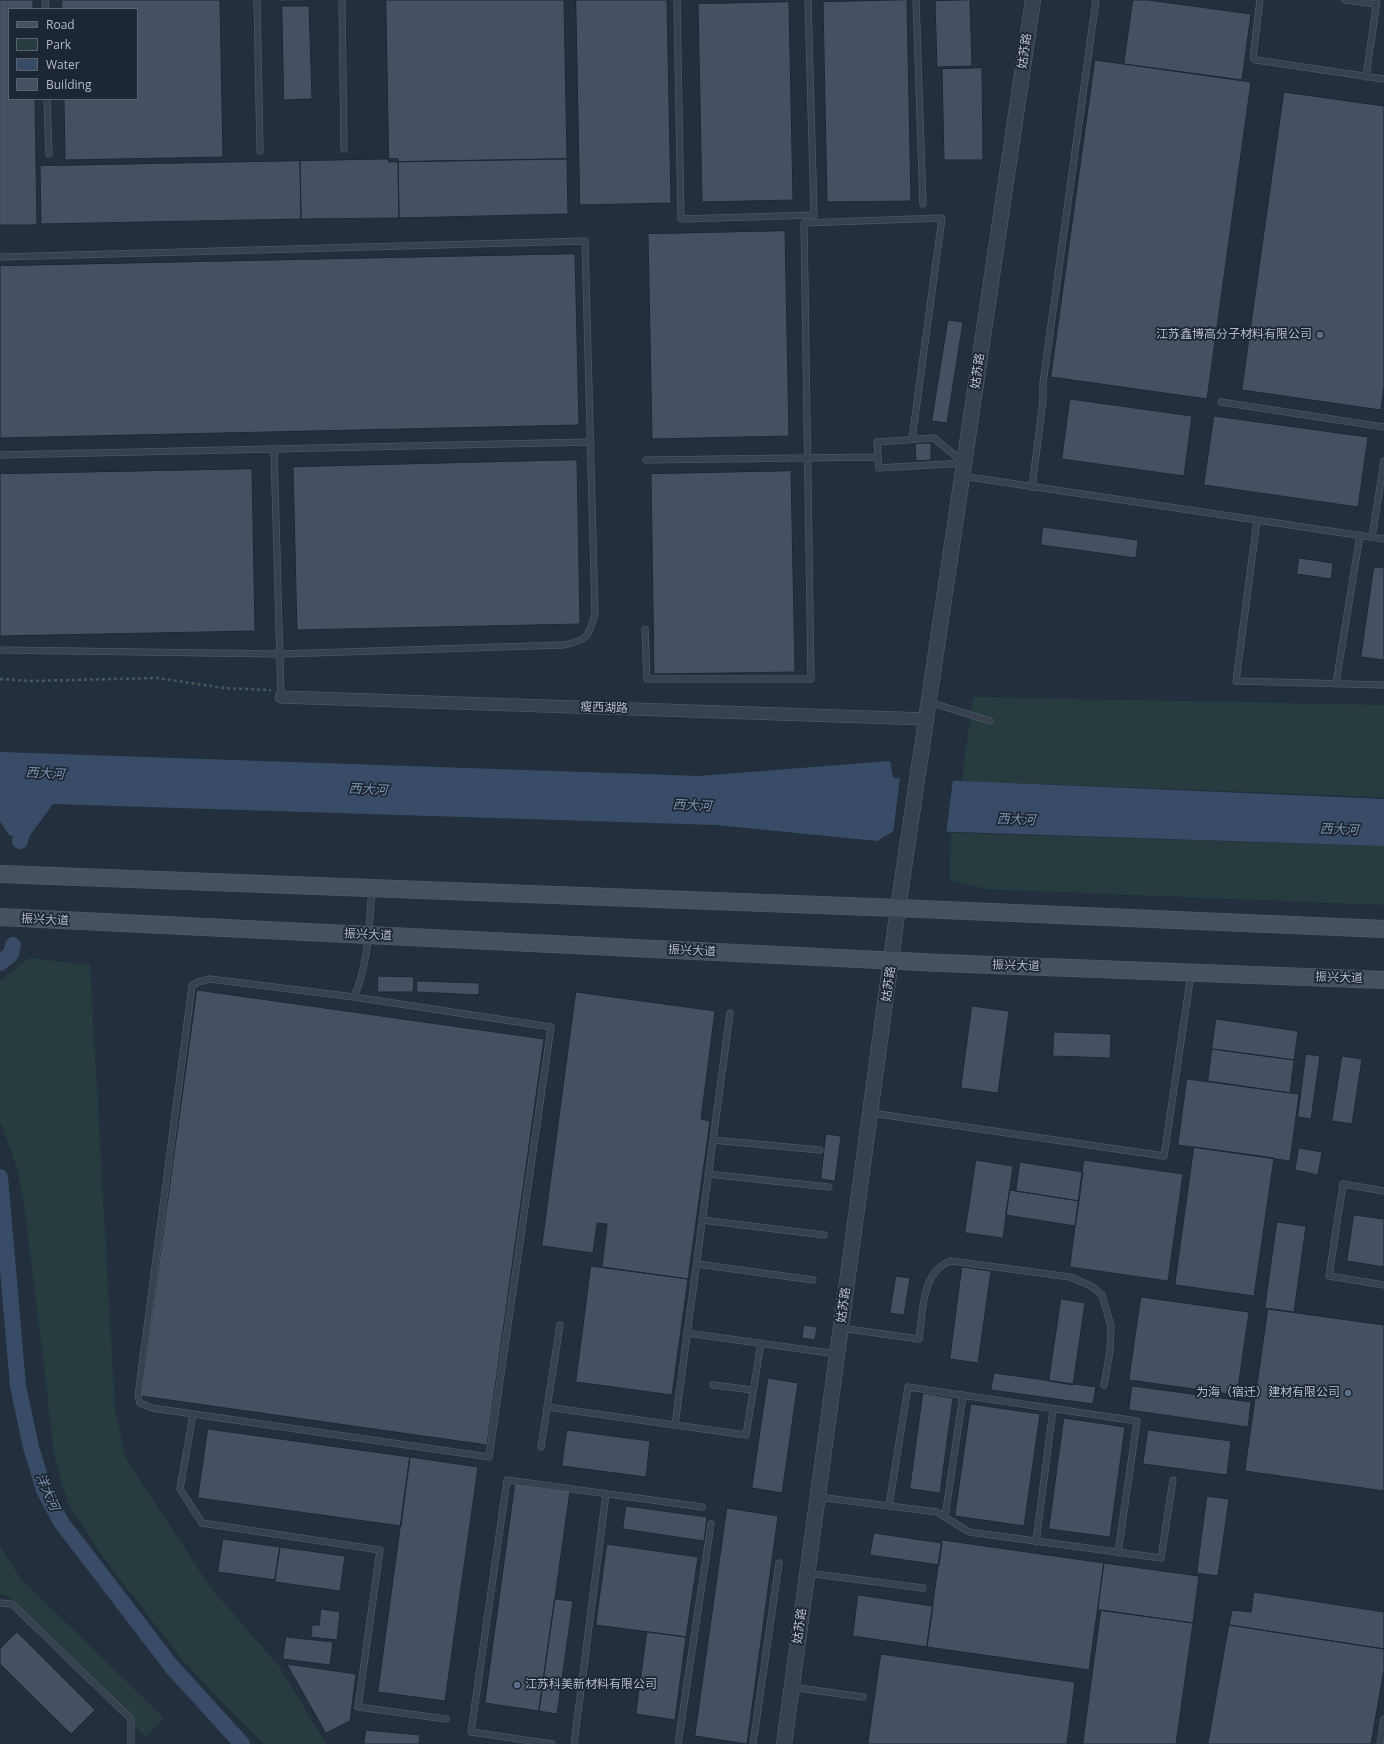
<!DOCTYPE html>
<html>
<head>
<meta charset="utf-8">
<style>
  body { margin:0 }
  #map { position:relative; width:1384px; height:1744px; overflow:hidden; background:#242f3e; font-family:"Open Sans",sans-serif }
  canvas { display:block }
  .legend { position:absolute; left:8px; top:8px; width:130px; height:92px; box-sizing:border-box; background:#1d2633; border:1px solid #59626f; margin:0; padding:5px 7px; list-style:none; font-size:12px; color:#b4bcc9 }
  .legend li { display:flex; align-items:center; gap:8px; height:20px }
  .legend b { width:20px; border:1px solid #59626f }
</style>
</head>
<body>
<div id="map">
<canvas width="1384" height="1744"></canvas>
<ul class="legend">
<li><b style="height:5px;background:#465061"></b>Road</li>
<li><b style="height:11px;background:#263c3f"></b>Park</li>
<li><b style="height:11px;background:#394c67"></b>Water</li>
<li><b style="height:11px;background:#455162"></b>Building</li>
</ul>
</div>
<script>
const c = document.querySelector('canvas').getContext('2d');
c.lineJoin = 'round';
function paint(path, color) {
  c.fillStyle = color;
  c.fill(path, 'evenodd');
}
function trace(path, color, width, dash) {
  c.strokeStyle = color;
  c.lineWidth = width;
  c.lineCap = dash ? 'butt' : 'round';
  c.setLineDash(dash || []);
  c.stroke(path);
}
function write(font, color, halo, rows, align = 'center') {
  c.font = font + ' "Open Sans","Noto Sans SC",sans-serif';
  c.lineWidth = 3.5;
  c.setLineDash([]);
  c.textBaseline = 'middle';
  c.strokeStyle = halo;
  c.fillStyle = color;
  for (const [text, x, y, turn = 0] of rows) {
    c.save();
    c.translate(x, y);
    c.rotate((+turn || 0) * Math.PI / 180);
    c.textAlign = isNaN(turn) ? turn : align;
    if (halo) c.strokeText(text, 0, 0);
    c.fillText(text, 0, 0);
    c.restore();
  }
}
paint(new Path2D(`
  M 973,697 L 1384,705 L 1384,797 L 962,781 Z
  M 951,833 L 1384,846 L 1384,905 L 986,889 L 950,880 Z
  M 29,958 L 90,965 L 115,1410 L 126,1459 L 210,1587 L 279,1666 L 326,1744 L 263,1744 L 184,1662 L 103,1557 L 68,1503 L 55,1459 L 25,1209 L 17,1168 L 0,1121 L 0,981 Z
  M 0,1546 L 20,1578 L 164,1718 L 146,1737 L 7,1595 L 0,1595 Z`), '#263c3f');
paint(new Path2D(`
  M 0,752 L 699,776 L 890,761 L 893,778 L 1384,799 L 1384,846 L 895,830 L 877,841 L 716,825 L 53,804 L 28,838 L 9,835 L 0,821 Z`), '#394c67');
paint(new Path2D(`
  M 900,777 L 953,779 L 946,835 L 895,832 L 893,834 Z`), '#242f3e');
trace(new Path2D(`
  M 20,841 L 26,815
  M 0,963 L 11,954 L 13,945
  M 0,1177 L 18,1386 L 31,1447 L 44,1490 L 61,1522 L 172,1667 L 242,1744`), '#394c67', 16);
const building = new Path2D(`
  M 0,0 L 33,0 L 33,9 L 9,9 L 9,99 L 35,99 L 37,225 L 0,225 Z
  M 62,0 L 220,0 L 223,157 L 65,160 L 64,99 L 137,99 L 137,9 L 62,9 Z
  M 279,0 L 305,0 L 305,1 L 279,2 Z
  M 386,0 L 564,0 L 567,159 L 389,162 Z
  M 576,0 L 667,0 L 671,203 L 580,205 Z
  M 907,0 L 911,201 L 827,202 L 823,2 Z
  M 970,0 L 972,66 L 937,67 L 935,1 Z
  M 1133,0 L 1148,0 L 1251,14 L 1242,80 L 1124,64 Z
  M 789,2 L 793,200 L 702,202 L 698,4 Z
  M 282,6 L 309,6 L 312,99 L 284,100 Z
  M 1095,60 L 1251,82 L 1207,399 L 1051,377 Z
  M 982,68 L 983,160 L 944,160 L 942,69 Z
  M 1284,92 L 1384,106 L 1384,385 L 1381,410 L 1242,390 Z
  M 398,159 L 399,218 L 301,219 L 300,161 Z
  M 567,159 L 568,214 L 399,218 L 398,162 Z
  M 300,161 L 301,219 L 41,224 L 40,166 Z
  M 785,231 L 789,436 L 652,439 L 648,234 Z
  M 575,254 L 579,425 L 0,438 L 0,266 Z
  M 948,320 L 963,322 L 947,423 L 932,421 Z
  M 1070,399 L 1192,416 L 1184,476 L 1062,459 Z
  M 1214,416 L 1368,437 L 1358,507 L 1204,485 Z
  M 931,443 L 931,460 L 916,461 L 915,444 Z
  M 577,460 L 580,624 L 297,630 L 293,467 Z
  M 252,469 L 255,631 L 0,636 L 0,474 Z
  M 791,471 L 795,672 L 654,674 L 651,474 Z
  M 1043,527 L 1138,540 L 1136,558 L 1041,545 Z
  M 1299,558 L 1333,563 L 1331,579 L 1297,574 Z
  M 1374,567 L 1384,568 L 1384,660 L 1361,657 Z
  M 378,976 L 414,977 L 413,992 L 378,992 Z
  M 417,981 L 479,983 L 479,995 L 417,992 Z
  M 197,990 L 544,1039 L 487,1445 L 141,1396 Z
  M 576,992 L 715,1011 L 701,1119 L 710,1121 L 688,1279 L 602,1267 L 607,1224 L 597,1223 L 593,1253 L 542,1246 Z
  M 972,1006 L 1009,1011 L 998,1093 L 961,1088 Z
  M 1216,1019 L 1298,1031 L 1294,1060 L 1212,1049 Z
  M 1054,1032 L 1111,1034 L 1110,1058 L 1053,1056 Z
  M 1212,1049 L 1294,1060 L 1290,1093 L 1208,1081 Z
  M 1306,1054 L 1320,1056 L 1311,1119 L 1298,1117 Z
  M 1342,1056 L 1362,1059 L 1352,1124 L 1332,1121 Z
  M 1187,1079 L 1299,1094 L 1290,1161 L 1178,1145 Z
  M 826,1134 L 841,1136 L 835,1181 L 821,1179 Z
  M 1194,1147 L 1274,1158 L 1254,1296 L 1175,1285 Z
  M 1299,1148 L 1322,1152 L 1318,1175 L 1295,1170 Z
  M 976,1160 L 1013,1166 L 1003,1238 L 965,1233 Z
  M 1084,1160 L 1183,1174 L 1168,1281 L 1070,1267 Z
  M 1020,1162 L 1083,1172 L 1079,1201 L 1016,1191 Z
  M 1010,1190 L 1079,1201 L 1075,1226 L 1006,1215 Z
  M 1354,1215 L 1384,1219 L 1384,1267 L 1347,1261 Z
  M 1277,1222 L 1306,1226 L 1294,1312 L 1265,1308 Z
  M 591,1266 L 688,1279 L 672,1395 L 576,1382 Z
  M 962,1267 L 991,1271 L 978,1363 L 950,1359 Z
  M 896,1276 L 910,1278 L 904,1315 L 890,1313 Z
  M 1141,1297 L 1249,1312 L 1237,1395 L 1129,1380 Z
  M 1061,1299 L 1085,1303 L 1073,1385 L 1049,1381 Z
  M 1268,1309 L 1384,1325 L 1384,1491 L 1245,1471 Z
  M 804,1325 L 817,1327 L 815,1340 L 802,1338 Z
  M 994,1373 L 1096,1387 L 1093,1404 L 991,1390 Z
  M 768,1378 L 798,1383 L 782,1493 L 752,1488 Z
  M 1132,1386 L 1251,1402 L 1248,1427 L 1129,1410 Z
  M 923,1393 L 953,1398 L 940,1493 L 910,1489 Z
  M 971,1404 L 1040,1414 L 1024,1526 L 955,1516 Z
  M 1064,1418 L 1125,1427 L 1110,1537 L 1049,1529 Z
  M 208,1429 L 410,1457 L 401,1526 L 198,1498 Z
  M 567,1430 L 650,1441 L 646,1477 L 562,1466 Z
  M 1148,1430 L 1231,1441 L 1227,1475 L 1143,1464 Z
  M 410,1457 L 478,1467 L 445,1701 L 378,1692 Z
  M 515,1484 L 570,1491 L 539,1711 L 485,1703 Z
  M 1207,1496 L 1229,1499 L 1218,1576 L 1197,1573 Z
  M 626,1506 L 707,1517 L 704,1541 L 623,1529 Z
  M 727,1508 L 778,1516 L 747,1744 L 695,1736 Z
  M 874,1533 L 942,1543 L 939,1565 L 870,1555 Z
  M 223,1539 L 280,1547 L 275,1580 L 218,1572 Z
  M 942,1540 L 1104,1563 L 1089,1670 L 927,1647 Z
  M 607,1544 L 698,1557 L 686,1637 L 596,1625 Z
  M 280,1547 L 345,1556 L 340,1591 L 275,1582 Z
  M 1104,1563 L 1199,1576 L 1193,1623 L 1098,1610 Z
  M 1254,1592 L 1384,1612 L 1384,1649 L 1229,1625 L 1232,1610 L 1251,1612 Z
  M 858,1595 L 933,1606 L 927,1647 L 853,1636 Z
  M 555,1599 L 573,1601 L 557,1714 L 539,1711 Z
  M 321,1609 L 340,1612 L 337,1640 L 311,1637 L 312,1625 L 319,1625 Z
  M 1101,1610 L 1193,1623 L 1176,1744 L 1083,1744 Z
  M 1229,1625 L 1384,1649 L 1384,1670 L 1371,1744 L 1208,1744 Z
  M 17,1632 L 95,1710 L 71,1734 L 0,1664 L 0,1649 Z
  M 647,1632 L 686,1637 L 675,1720 L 636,1714 Z
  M 286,1637 L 333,1642 L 330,1665 L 283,1659 Z
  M 881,1654 L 1075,1682 L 1067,1744 L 868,1744 Z
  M 287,1664 L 356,1674 L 350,1721 L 326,1733 Z
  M 366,1730 L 420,1735 L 419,1744 L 364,1744 Z`);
paint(building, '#455162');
trace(building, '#1f2835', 1);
const service = new Path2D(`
  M 45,0 L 46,9
  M 257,0 L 260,151
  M 342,0 L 344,149
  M 677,0 L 681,219 L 814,215 L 808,0
  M 916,0 L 923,204
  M 1260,0 L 1253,58 L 1256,60 L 1384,79
  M 1345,0 L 1376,4
  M 1366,77 L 1377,0
  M 47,99 L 49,154
  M 0,257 L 585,241 L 595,614 C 589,637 586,641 563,645 L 281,654 L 0,650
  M 1221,402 L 1384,427
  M 934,438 L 964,463 L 879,468 L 877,442 Z
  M 274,449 L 281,697
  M 0,455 L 591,442
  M 646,460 L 878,457
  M 962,476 L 1384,539
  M 1032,487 L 1043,401 L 1043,383 L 1096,0
  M 1257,520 L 1236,681 L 1384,685
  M 1372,537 L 1384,461
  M 645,629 L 647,679 L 811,679 L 804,223 L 942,218 L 912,439
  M 1336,683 L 1360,535
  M 929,702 L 990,721
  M 354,997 L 210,979 L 198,982 L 192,986 L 138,1396 L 140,1403 L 152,1408 L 489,1457 L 551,1027 L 354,997 C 369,963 369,926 372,889
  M 871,1113 L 1164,1156 L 1191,974
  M 713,1140 L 820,1150
  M 708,1174 L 829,1187
  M 1384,1191 L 1343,1184 L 1329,1276 L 1384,1285
  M 702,1220 L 824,1235
  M 697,1264 L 813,1280
  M 841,1328 L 919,1339 C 923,1312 921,1271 951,1261 L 1070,1277 L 1091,1286 L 1102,1295 L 1111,1326 L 1110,1351 L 1104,1385
  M 687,1333 L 837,1354
  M 713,1385 L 753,1390
  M 547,1407 L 746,1435 L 761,1343
  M 193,1414 L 180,1489 L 202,1523 L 380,1550 L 358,1707 L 446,1719
  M 675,1425 L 730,1013
  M 541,1447 L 560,1325
  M 818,1497 L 937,1512 L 969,1532 L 1161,1558 L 1173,1480
  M 889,1506 L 908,1387 L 1137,1421 L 1118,1553
  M 945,1517 L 963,1395
  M 1036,1542 L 1053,1409
  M 807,1573 L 923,1588
  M 0,1603 L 12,1604 L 131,1719 L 131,1744
  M 791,1687 L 863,1697
  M 552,1744 L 471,1732 L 507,1480 L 702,1507
  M 574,1744 L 606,1494
  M 678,1744 L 711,1524
  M 753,1744 L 779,1563
  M 1380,1744 L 1384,1719`);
const minor = new Path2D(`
  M 281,697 L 926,719`);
const tertiary = new Path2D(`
  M 784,1744 L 898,908 L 1033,0`);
const secondary = new Path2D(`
  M 0,874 L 898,908 L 1384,929
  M 0,917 L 941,963 L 1384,980`);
trace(service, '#565f6c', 7);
trace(minor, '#565f6c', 13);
trace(tertiary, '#565f6c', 16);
trace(secondary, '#565f6c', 18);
trace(new Path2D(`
  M 0,679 L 30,681 L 157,678 L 224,688 L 271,690`), '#44595c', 2.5, [3, 3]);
trace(service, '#38414e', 6);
trace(minor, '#38414e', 12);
trace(tertiary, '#38414e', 15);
trace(secondary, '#465061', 17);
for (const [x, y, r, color] of [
  [1320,335,4,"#5c6f8a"],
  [1348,1393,4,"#5c6f8a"],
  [517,1685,4,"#5c6f8a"]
]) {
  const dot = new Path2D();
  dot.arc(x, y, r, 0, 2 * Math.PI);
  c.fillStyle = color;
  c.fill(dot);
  trace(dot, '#1d2633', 1.5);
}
write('12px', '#b4bcc9', '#1d2633', [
  ["姑苏路",1025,51,-82],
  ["姑苏路",978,371,-82],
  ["瘦西湖路",604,708,2],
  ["振兴大道",45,920,3],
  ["振兴大道",368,935,3],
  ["振兴大道",692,951,3],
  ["振兴大道",1016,966,2],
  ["振兴大道",1339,978,2],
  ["姑苏路",889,984,-82],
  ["姑苏路",844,1305,-82],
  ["姑苏路",800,1626,-82]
]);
write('12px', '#b4bcc9', '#1d2633', [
  ["江苏鑫博高分子材料有限公司",1312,335],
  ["为海（宿迁）建材有限公司",1340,1393],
  ["江苏科美新材料有限公司",525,1685,"left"]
], 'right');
write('italic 13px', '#7c92b1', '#1d2633', [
  ["西大河",45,774,3],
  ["西大河",368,790,3],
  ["西大河",692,806,3],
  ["西大河",1016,820,2],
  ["西大河",1339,830,2],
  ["洋大河",47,1492,66]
]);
</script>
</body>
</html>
